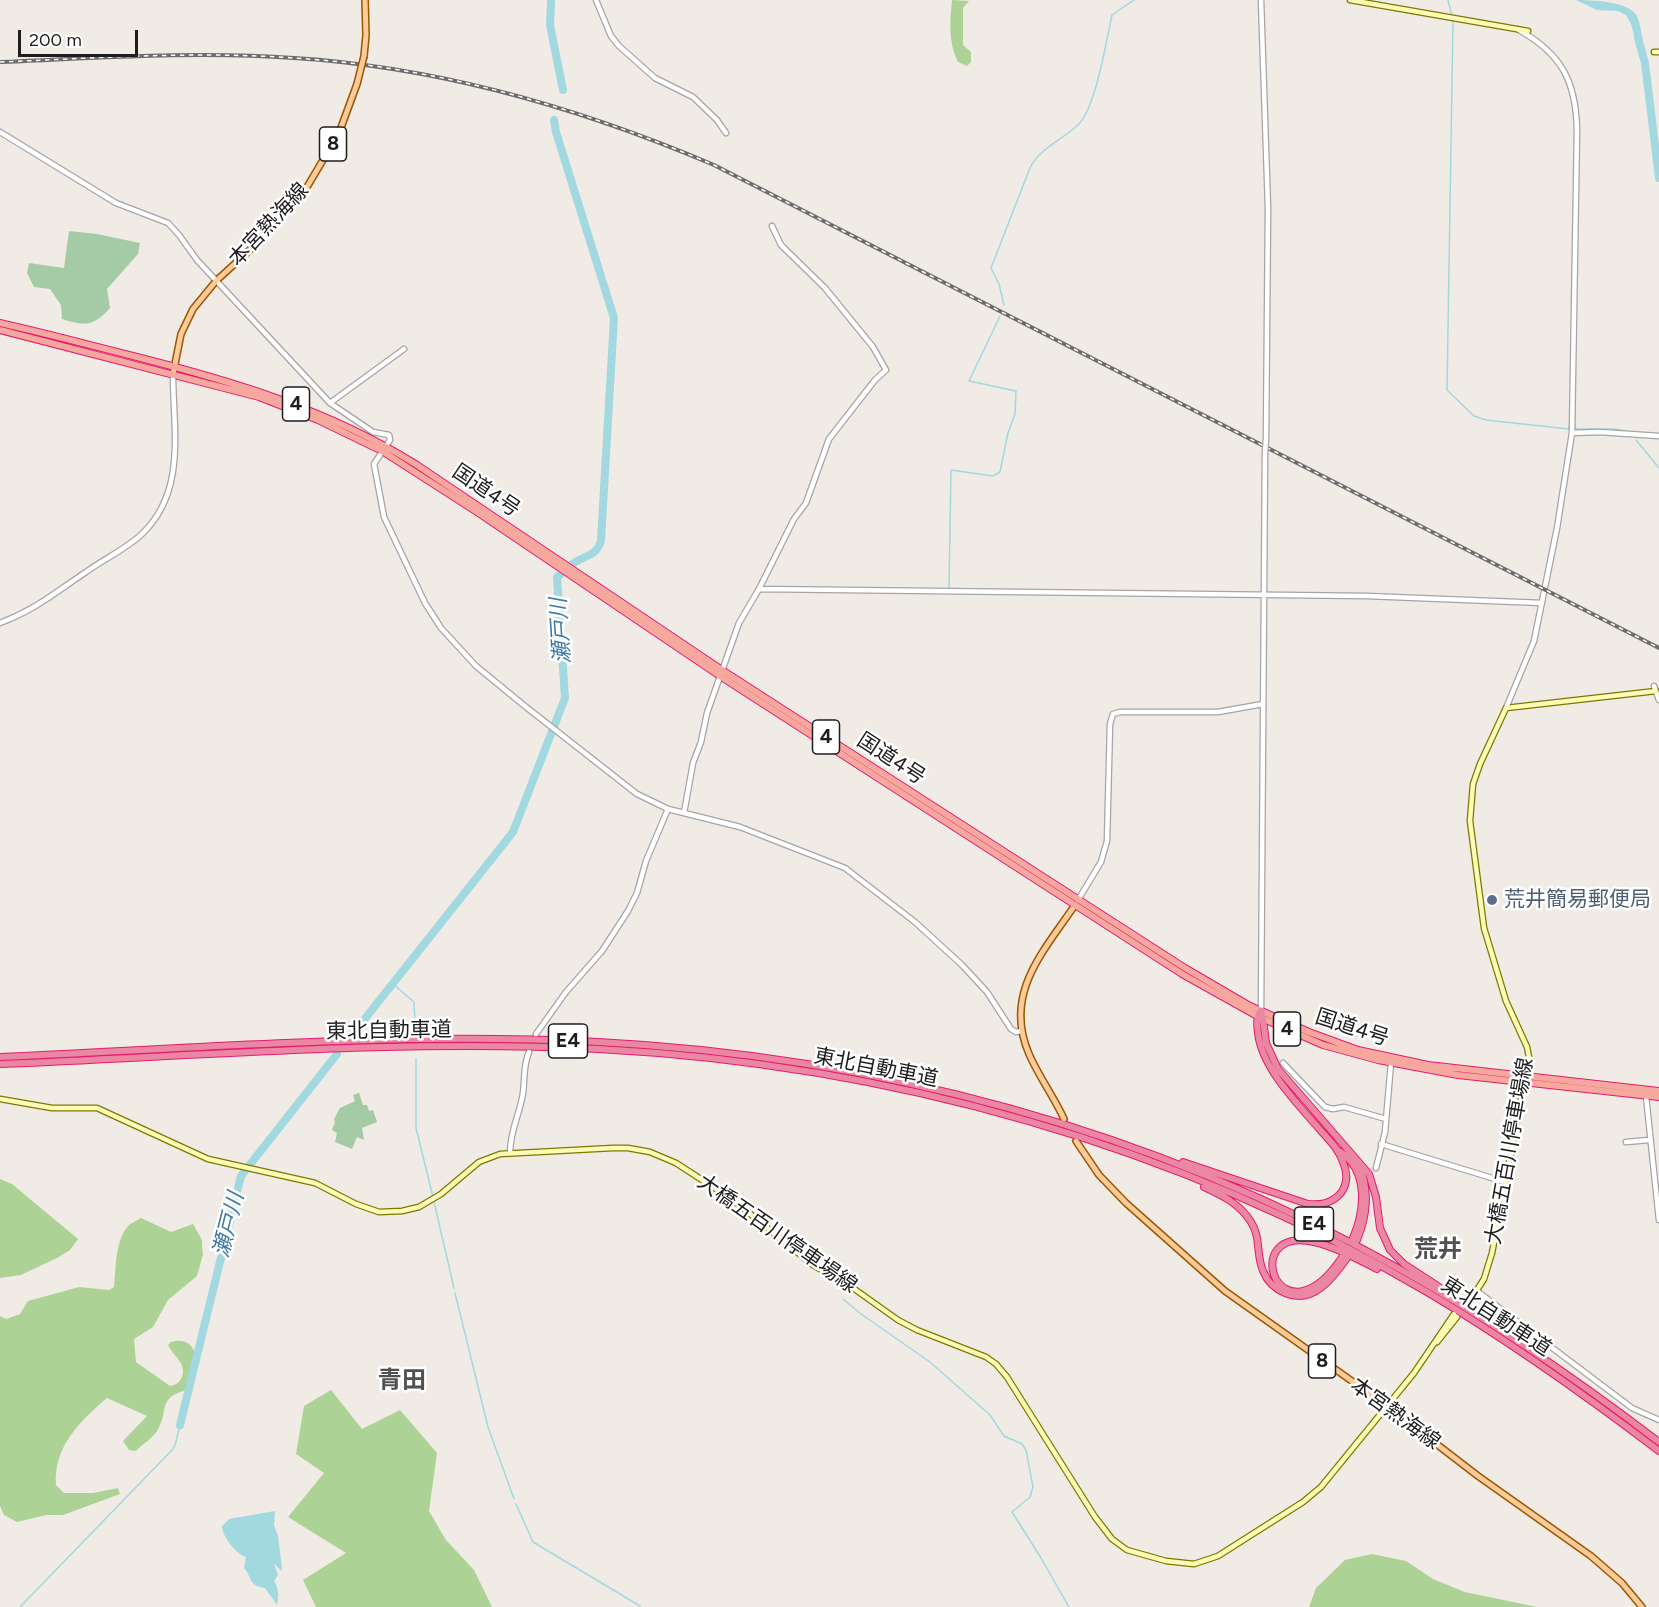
<!DOCTYPE html>
<html>
<head>
<meta charset="utf-8">
<style>
  body { margin:0 }
  #map { position:relative; width:1659px; height:1607px; overflow:hidden; background:#f0ebe4; font-family:Figtree,sans-serif }
  canvas { display:block }
  .scale { position:absolute; left:18px; top:30px; width:120px; height:27px; box-sizing:border-box; border:3px solid #1e1e1e; border-top:0; padding-left:8px; font-size:18px; line-height:21px; white-space:nowrap; color:#1e1e1e; -webkit-text-stroke:4px #fff; paint-order:stroke }
</style>
</head>
<body>
<div id="map">
<canvas width="1659" height="1607"></canvas>
<div class="scale">200 m</div>
</div>
<script>
const c = document.querySelector('canvas').getContext('2d');
c.lineJoin = 'round';
function paint(path, color) {
  c.fillStyle = color;
  c.fill(path, 'evenodd');
}
function trace(path, color, width, dash) {
  c.strokeStyle = color;
  c.lineWidth = width;
  c.lineCap = dash ? 'butt' : 'round';
  c.setLineDash(dash || []);
  c.stroke(path);
}
function write(font, color, halo, rows, align = 'center') {
  c.font = font + ' Figtree,"Noto Sans JP",sans-serif';
  c.lineWidth = 5;
  c.setLineDash([]);
  c.textBaseline = 'middle';
  c.strokeStyle = halo;
  c.fillStyle = color;
  for (const [text, x, y, turn = 0] of rows) {
    c.save();
    c.translate(x, y);
    c.rotate((+turn || 0) * Math.PI / 180);
    c.textAlign = isNaN(turn) ? turn : align;
    if (halo) c.strokeText(text, 0, 0);
    c.fillText(text, 0, 0);
    c.restore();
  }
}
paint(new Path2D(`
  M 952,0 L 969,1 L 963,8 L 963,45 L 971,52 L 971,62 L 967,66 L 958,62 C 948,42 950,22 952,0 Z
  M 0,1179 L 12,1184 L 78,1239 L 70,1250 L 57,1258 L 21,1275 L 0,1278 Z
  M 141,1218 L 171,1232 L 193,1224 L 202,1240 L 202,1246 L 203,1254 L 197,1276 L 168,1300 L 153,1327 L 134,1339 L 136,1362 L 170,1386 C 176,1385 179,1383 182,1377 C 187,1363 173,1356 168,1345 L 171,1342 C 183,1339 189,1341 195,1352 L 186,1390 C 156,1399 170,1410 157,1431 C 152,1439 142,1444 136,1451 L 129,1450 L 123,1441 L 147,1416 L 107,1398 C 81,1420 53,1447 56,1485 L 64,1493 L 93,1493 L 118,1488 L 120,1494 L 63,1515 L 46,1515 L 17,1522 L 4,1515 L 0,1506 L 0,1316 L 6,1319 L 20,1314 L 28,1301 L 79,1287 L 109,1290 L 114,1287 C 116,1268 115,1241 128,1226 C 131,1223 138,1220 141,1218 Z
  M 331,1390 L 362,1429 L 400,1410 L 437,1453 L 429,1511 L 446,1540 L 474,1570 L 492,1607 L 316,1607 L 303,1580 L 346,1553 L 288,1517 L 324,1473 L 296,1454 L 304,1406 Z
  M 1372,1554 L 1406,1561 L 1433,1579 L 1465,1592 L 1537,1607 L 1309,1607 L 1316,1588 L 1345,1560 Z`), '#add296');
paint(new Path2D(`
  M 69,231 L 97,234 L 140,243 L 138,254 L 107,289 L 110,308 C 93,327 85,326 62,319 L 61,305 L 50,289 L 34,287 L 27,273 L 29,263 L 64,268 Z
  M 359,1093 L 363,1105 L 367,1105 L 369,1111 L 373,1110 L 377,1122 L 362,1128 L 364,1140 L 357,1137 L 352,1149 L 335,1142 L 337,1133 L 332,1130 L 335,1122 L 334,1119 L 340,1108 L 355,1101 L 353,1095 Z`), '#a4caa6');
paint(new Path2D(`
  M 1576,0 C 1591,0 1629,1 1637,16 C 1641,25 1642,38 1644,48 L 1637,47 L 1631,24 L 1626,15 L 1618,11 L 1597,10 Z
  M 275,1511 L 274,1525 L 278,1536 L 282,1568 L 282,1571 L 274,1564 L 278,1575 L 274,1581 C 279,1589 279,1597 277,1605 L 265,1588 C 247,1585 253,1578 244,1568 L 246,1557 C 236,1554 222,1536 222,1526 L 229,1519 Z`), '#a2d8e0');
trace(new Path2D(`
  M 1448,0 L 1452,16
  M 1453,21 L 1447,390 L 1474,416 L 1486,420 L 1569,429 L 1569,426
  M 1004,305 L 999,284 L 991,268 L 1030,168 C 1039,149 1063,139 1078,125 C 1096,107 1106,42 1112,15 L 1134,0
  M 1574,426 L 1577,429 L 1614,429 L 1627,431
  M 1636,440 L 1659,468
  M 949,588 L 951,470 L 993,476 L 1000,472 L 1008,433 L 1015,414 L 1016,391 L 969,381 L 1000,316
  M 393,984 L 414,1002 L 415,1025
  M 415,1029 L 415,1031
  M 416,1059 L 416,1128 L 433,1197
  M 434,1202 L 454,1288
  M 455,1293 L 488,1427 L 514,1499
  M 843,1299 L 861,1314 L 930,1362 L 990,1415 L 1004,1436 L 1022,1444 L 1026,1450 L 1033,1487 L 1030,1497 L 1012,1512 L 1041,1558 L 1069,1607
  M 516,1504 L 533,1542 L 640,1606
  M 20,1607 L 173,1449 L 175,1445 L 180,1425`), '#a2d8e0', 1.5);
trace(new Path2D(`
  M 551,0 L 550,25 L 563,90
  M 1638,38 L 1645,63 L 1659,178
  M 352,1035 L 513,832 L 565,698 L 557,577 C 564,572 570,565 577,561 C 588,555 598,554 601,540 L 614,318 L 556,132 L 554,120
  M 180,1425 L 241,1176 L 337,1054`), '#a2d8e0', 8);
const tertiary = new Path2D(`
  M 596,0 L 611,36 L 619,46 L 655,78 L 693,97 L 717,120 L 726,133
  M 1261,0 L 1268,208 L 1266,439
  M 0,132 L 116,203 L 168,223 L 179,235 L 197,260 L 330,403 L 373,432 L 389,435 L 390,440 L 374,464 L 384,517 L 425,603 L 441,628 L 476,666 L 526,707 L 637,794 L 668,809
  M 330,403 L 404,349
  M 1572,433 L 1599,432 L 1659,436
  M 759,589 L 1367,596 L 1542,603
  M 0,623 C 35,610 56,592 86,572 C 104,559 126,549 142,534 C 187,491 173,429 173,374
  M 1654,686 L 1659,700
  M 1506,708 L 1534,641 L 1557,528 L 1572,433 L 1577,130 C 1576,82 1562,54 1519,30
  M 684,813 L 740,827 L 845,868 L 915,922 L 962,965 L 987,992 L 1011,1029 L 1016,1032 L 1021,1031
  M 1078,900 L 1101,862 L 1107,841 L 1110,724 L 1113,714 L 1120,712 L 1218,712 L 1263,704
  M 1261,1011 L 1265,452
  M 536,1034 L 566,992 L 602,951 L 628,911 L 637,893 L 646,861 L 668,809 L 684,813 L 693,763 L 701,742 L 707,713 L 739,623 L 759,589 L 794,519 L 806,503 L 829,439 L 875,380 L 886,370 L 873,347 L 825,288 L 781,245 L 772,226
  M 1283,1063 L 1325,1107 L 1333,1109 L 1344,1107 L 1386,1119
  M 1646,1096 L 1659,1220
  M 1626,1142 L 1649,1140
  M 1381,1144 L 1505,1182
  M 510,1153 C 510,1130 520,1114 523,1093 C 525,1078 523,1066 529,1052
  M 1376,1168 L 1385,1132 L 1391,1063
  M 1477,1291 L 1632,1408 L 1659,1420`);
const secondary = new Path2D(`
  M 1350,0 L 1528,31
  M 1654,52 L 1659,52
  M 0,1099 L 52,1108 L 97,1108 L 208,1159 L 315,1183 L 356,1204 L 379,1212 L 402,1211 L 419,1207 L 441,1194 L 479,1162 L 500,1154 L 613,1148 L 628,1148 L 650,1152 L 676,1163 L 733,1200 L 813,1265 L 853,1288 L 898,1320 L 917,1330 L 986,1357 L 996,1364 L 1007,1377 L 1095,1517 L 1112,1539 L 1127,1550 L 1166,1561 L 1194,1564 L 1218,1556 L 1303,1502 L 1321,1487 L 1414,1373 L 1454,1314
  M 1466,1299 L 1477,1291
  M 1470,1301 L 1484,1279 L 1492,1253 L 1529,1057 L 1527,1047 L 1506,1001 L 1484,928 L 1470,821 L 1473,784 L 1480,764 L 1506,708 L 1656,691
  M 1437,1342 L 1457,1317`);
const primary = new Path2D(`
  M 364,56 L 366,35 L 365,0
  M 173,374 L 181,334 L 193,309 L 216,281 L 264,237 L 307,187 L 339,133 L 357,84
  M 1064,1119 C 1054,1097 1039,1077 1029,1054 C 1003,994 1043,952 1075,905
  M 1076,1141 L 1099,1175 L 1126,1203 L 1225,1291 L 1387,1406 L 1478,1476 L 1591,1556 L 1622,1583 L 1642,1607`);
const trunk = new Path2D(`
  M 0,323 C 44,333 89,345 133,356 C 232,381 330,410 417,465 L 722,670 L 1185,968 L 1250,1006 L 1309,1032 L 1358,1050 L 1428,1065 L 1659,1091
  M 0,330 L 259,397 L 318,420 L 382,451 L 477,512 L 720,676 L 1182,974 L 1257,1016 L 1323,1045 L 1378,1060 L 1458,1075 L 1659,1097`);
const motorway = new Path2D(`
  M 1261,1011 L 1263,1019 L 1266,1043 L 1278,1069 L 1369,1174 L 1376,1197 L 1380,1228 L 1390,1250 L 1404,1264 L 1453,1296
  M 0,1057 C 199,1048 399,1032 598,1042 C 876,1056 1152,1130 1396,1267 C 1488,1318 1575,1378 1659,1442
  M 0,1064 C 199,1056 399,1039 598,1049 C 888,1064 1176,1144 1427,1292 C 1508,1340 1584,1394 1659,1451
  M 1339,1151 C 1369,1170 1365,1210 1353,1238
  M 1183,1162 L 1308,1204 C 1320,1205 1329,1204 1338,1196 C 1348,1187 1348,1173 1343,1162 C 1339,1150 1330,1141 1322,1132 C 1299,1105 1262,1069 1258,1033 C 1257,1025 1256,1018 1261,1011
  M 1204,1187 C 1222,1195 1240,1204 1251,1222 C 1261,1237 1256,1255 1263,1271 C 1267,1281 1275,1289 1285,1293 C 1313,1305 1333,1278 1347,1258
  M 1357,1240 C 1368,1213 1369,1191 1359,1163
  M 1343,1256 C 1280,1351 1236,1225 1314,1242 C 1336,1247 1357,1259 1377,1269`);
trace(tertiary, '#a5a5a5', 7);
trace(secondary, '#797b00', 7);
trace(primary, '#995800', 8);
trace(trunk, '#e51a72', 8);
trace(motorway, '#e51a72', 8);
trace(tertiary, '#fff', 4.5);
trace(secondary, '#fdfab5', 4.5);
trace(primary, '#ffca9a', 5);
trace(trunk, '#f6a89e', 6);
trace(motorway, '#ec87a3', 6);
const rail = new Path2D(`
  M 0,62 C 98,58 196,51 294,58 C 440,67 580,108 714,165 L 1659,648`);
trace(rail, '#6c6c6c', 4);
trace(rail, '#fff', 1.5, [4.5]);
const tertiaryBridge = new Path2D(`
  M 1265,452 L 1266,439`);
const primaryBridge = new Path2D(`
  M 357,84 L 364,56`);
trace(tertiaryBridge, '#a5a5a5', 7, []);
trace(primaryBridge, '#995800', 8, []);
trace(tertiaryBridge, '#fff', 4.5);
trace(primaryBridge, '#ffca9a', 5);
for (const [x, y, r, color] of [
  [1492,900,6,"#5c6f8a"]
]) {
  const dot = new Path2D();
  dot.arc(x, y, r, 0, 2 * Math.PI);
  c.fillStyle = color;
  c.fill(dot);
  trace(dot, '#fff', 2);
}
for (const [x, y, w] of [
  [333,144,27],
  [296,404,27],
  [826,737,27],
  [1287,1029,27],
  [568,1041,39],
  [1314,1224,39],
  [1322,1361,27]
]) {
  const box = new Path2D();
  box.roundRect(x - w / 2, y - 17, w, 34, 4.5);
  c.fillStyle = '#fff';
  c.fill(box);
  trace(box, '#1e1e1e', 1.5);
}
write('bold 20px', '#1e1e1e', null, [
  ["8",333,144],
  ["4",296,404],
  ["4",826,737],
  ["4",1287,1029],
  ["E4",568,1041],
  ["E4",1314,1224],
  ["8",1322,1361]
]);
write('21px', '#1e1e1e', '#fff', [
  ["本宮熱海線",269,225,-47],
  ["国道4号",486,491,34],
  ["国道4号",891,759,33],
  ["国道4号",1352,1028,18],
  ["東北自動車道",389,1031,-1],
  ["東北自動車道",876,1068,11],
  ["大橋五百川停車場線",1510,1151,-80],
  ["大橋五百川停車場線",777,1234,35],
  ["東北自動車道",1496,1317,33],
  ["本宮熱海線",1395,1414,36]
]);
write('21px', '#4e5e75', '#fff', [
  ["荒井簡易郵便局",1504,900]
], 'left');
write('italic 22px', '#407ba4', '#fff', [
  ["瀬戸川",561,631,-94],
  ["瀬戸川",229,1225,-76]
]);
write('bold 24px', '#515151', '#fff', [
  ["荒井",1438,1250],
  ["青田",402,1381]
]);
</script>
</body>
</html>
